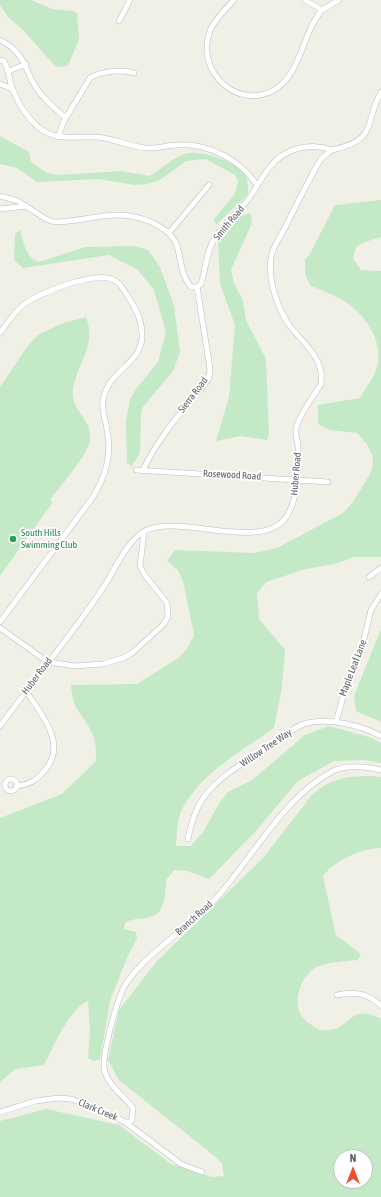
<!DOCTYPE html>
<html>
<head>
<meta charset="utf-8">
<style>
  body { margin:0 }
  #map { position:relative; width:381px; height:1197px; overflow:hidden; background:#f1f0e7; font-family:"Asap Condensed",sans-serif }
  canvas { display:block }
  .north { position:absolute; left:333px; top:1149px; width:40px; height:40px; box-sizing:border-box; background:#fff; border:1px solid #bfc0c3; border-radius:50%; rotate:0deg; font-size:11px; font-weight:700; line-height:16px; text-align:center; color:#5e6268 }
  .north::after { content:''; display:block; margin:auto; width:14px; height:18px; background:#ef4e2f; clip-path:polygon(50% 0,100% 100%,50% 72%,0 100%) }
</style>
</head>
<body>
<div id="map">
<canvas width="381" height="1197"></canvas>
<div class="north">N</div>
</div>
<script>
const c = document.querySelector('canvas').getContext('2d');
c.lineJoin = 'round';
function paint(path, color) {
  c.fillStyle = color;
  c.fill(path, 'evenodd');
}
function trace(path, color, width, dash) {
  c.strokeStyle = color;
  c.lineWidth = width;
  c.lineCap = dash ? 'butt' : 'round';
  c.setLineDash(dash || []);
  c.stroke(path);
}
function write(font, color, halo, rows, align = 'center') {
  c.font = font + ' "Asap Condensed",sans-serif';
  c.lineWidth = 3.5;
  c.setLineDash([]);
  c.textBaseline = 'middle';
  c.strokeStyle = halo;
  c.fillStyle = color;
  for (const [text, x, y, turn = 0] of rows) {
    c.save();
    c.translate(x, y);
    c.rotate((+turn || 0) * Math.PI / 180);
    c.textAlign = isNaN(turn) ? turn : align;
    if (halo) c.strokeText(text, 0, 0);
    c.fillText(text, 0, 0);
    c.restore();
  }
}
paint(new Path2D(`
  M 0,0 L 31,0 L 52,9 L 72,11 L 77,13 L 79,40 L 68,65 L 62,67 L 55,66 L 23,30 L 8,17 L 0,5 Z
  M 0,136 L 29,152 L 31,162 L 47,173 L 60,175 L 120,171 L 150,176 C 161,169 173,158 184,154 C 198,149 232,160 242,171 C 248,177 248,186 248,194 L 216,225 L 214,219 L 235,194 L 238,181 L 235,175 L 206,159 L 186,161 L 160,180 L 147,184 L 134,185 L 99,179 L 37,182 L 17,168 L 0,164 Z
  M 381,200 L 381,237 L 362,243 L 356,247 L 353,259 L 361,270 L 381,271 L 381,557 L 354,557 L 334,564 L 306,569 L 266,582 L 257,593 L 259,619 L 285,650 L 282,688 L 274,728 C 242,751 201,773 182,809 C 177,819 177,835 176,846 L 191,846 L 203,832 L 220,802 L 228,792 L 252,780 L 305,735 L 329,726 L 372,738 L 381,743 L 381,763 L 364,760 L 334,761 L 298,781 L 255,832 L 209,879 L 188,871 L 174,870 L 166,880 C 165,891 166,912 153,916 C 143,920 134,917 125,923 L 124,929 L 136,932 L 137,938 L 127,958 L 110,1001 L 100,1059 L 94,1061 L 88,1058 L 90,1029 L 88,1001 C 70,1007 53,1048 44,1065 L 15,1069 L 0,1082 L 0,818 L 62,794 L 96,761 C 96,752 96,742 92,733 C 82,711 73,713 71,685 L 137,684 L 180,657 L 188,647 L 194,635 L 183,581 L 178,570 L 167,561 L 175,550 L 255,553 L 277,548 L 343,513 L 352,503 L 366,481 L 372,470 L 373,457 L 367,444 L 357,433 L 329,430 L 318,424 L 318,405 L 360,398 C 365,389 372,380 376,371 C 380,359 379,347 374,335 C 360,306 340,297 311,286 L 305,274 L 305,260 L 310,254 L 335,205 Z
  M 251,213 L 252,223 L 231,270 L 234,283 L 243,301 L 246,320 L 266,359 L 269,434 L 267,440 L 241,436 L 216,441 L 229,397 L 235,325 L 220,284 L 218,243 C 222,228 235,216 251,213 Z
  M 20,230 C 24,243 25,257 39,262 L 85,247 L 134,246 L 148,250 L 160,267 L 174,306 L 180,352 L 173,371 L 143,407 L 141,413 L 140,453 L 132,466 L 127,463 L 126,421 L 130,400 L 136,389 L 158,362 L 166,332 L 154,290 L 138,270 L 109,255 L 23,268 L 14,260 L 15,234 Z
  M 86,317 C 97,347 77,362 73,390 C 70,410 94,421 90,441 C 87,456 60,486 50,500 L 53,502 L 0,576 L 0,387 L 29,344 L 38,335 L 63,323 Z
  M 381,629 L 381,722 L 356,711 L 354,696 Z
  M 370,776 L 381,777 L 381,848 C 365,847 330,862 323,877 L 336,935 L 361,954 L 358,960 C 346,961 320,962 311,971 C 296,985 291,1013 310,1024 C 313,1026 317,1029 320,1030 C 353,1034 346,1001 381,1019 L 381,1197 L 0,1197 L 0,1121 L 46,1109 L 119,1125 L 171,1164 L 212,1177 L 224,1176 L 222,1163 L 212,1154 L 119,1080 L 108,1060 L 119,1010 L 157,961 L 263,858 L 312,795 C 329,779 347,776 370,776 ZM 341,1157 L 365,1157 L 365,1181 L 341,1181 Z`), '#c3e9c6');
const minor = new Path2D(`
  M 234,0 C 226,9 214,20 210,31 C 194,73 241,113 277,88 C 301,72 303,32 322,10
  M 305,0 L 322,10 L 339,0
  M 119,21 L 130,0
  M 0,40 C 27,54 23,68 37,89 C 45,100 55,109 66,118
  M 0,60 L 4,61 C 9,70 9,80 13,90 C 18,103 27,117 38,127 C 56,142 76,136 96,137 C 114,138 129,147 147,148 C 156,149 167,145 177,145 C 207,143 240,159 257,185
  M 9,71 L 26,64
  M 0,84 L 13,89
  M 58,137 L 64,121 L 90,78 C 101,71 122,69 134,73
  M 0,196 L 18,201 L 46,219 L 54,222 C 90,222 114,206 151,222 C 160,226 170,232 175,241 C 182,256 179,273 191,287 L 197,287 L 201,284 C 206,269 206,251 215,238 C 223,224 237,213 247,201 C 255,191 261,178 269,168 C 284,148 310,142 332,150 C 379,139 363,125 381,92
  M 0,209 L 26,206
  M 169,233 L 209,185
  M 0,333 C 7,324 14,312 23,305 C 39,293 96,270 114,280 C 121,283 125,292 129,298 C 137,310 143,323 142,338 C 140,365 108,370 103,400 C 101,410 106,421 107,430 C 112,455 106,475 93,497 L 0,622
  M 136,470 L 328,482
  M 143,470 C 159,436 184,409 208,380 L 210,371 L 209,362 L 197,287
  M 369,577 L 381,568
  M 0,628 L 48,662 L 75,666 L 103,664 L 123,658 L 132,653 L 163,625 L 168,617 L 167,603 L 144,574 L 140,566 L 144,532
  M 336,722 L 348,679 L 361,651 L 371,610 L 381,594
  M 0,726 C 33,681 70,637 101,591 C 114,573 124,544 143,532 C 175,512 256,551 284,520 C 299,502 299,469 298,447 C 298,441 295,435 296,429 C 298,416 314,396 321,384 C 325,358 303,343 289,325 C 277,307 268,280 271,258 C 272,248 280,237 285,228 C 294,209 304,190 314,171 L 321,159 L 332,150
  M5 785a6 6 0 1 1 12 0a6 6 0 1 1-12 0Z
  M 16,786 C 29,785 37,780 45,770 C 68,744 41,714 26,691
  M 188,839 C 191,824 195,809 204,797 C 222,772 254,758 279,740 C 288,733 296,726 307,723 C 330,718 360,725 381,736
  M 337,995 C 354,991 368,993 381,1006
  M 0,1112 L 36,1101 L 58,1098 L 71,1099 L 93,1107 L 125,1122 L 181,1164 L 202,1172
  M 125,1122 L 129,1122 L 132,1120 L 133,1108 C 124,1096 105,1083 104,1067 C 103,1052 118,994 127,982 C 152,948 191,927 219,895 C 254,855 285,796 333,771 C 347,764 367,767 381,770`);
trace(minor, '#b9bcc1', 6);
trace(minor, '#fff', 5);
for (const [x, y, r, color] of [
  [13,539,4,"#2e9e5b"]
]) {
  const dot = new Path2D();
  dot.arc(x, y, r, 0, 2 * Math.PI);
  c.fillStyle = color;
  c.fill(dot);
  trace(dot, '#fff', 1.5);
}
write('10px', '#5e6268', '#fff', [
  ["Smith Road",229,223,-50],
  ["Sierra Road",193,395,-53],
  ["Huber Road",296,474,-85],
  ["Rosewood Road",232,475,3],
  ["Maple Leaf Lane",353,668,-69],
  ["Huber Road",37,676,-53],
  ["Willow Tree Way",266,748,-34],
  ["Branch Road",194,918,-42],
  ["Clark Creek",98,1110,23]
]);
write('10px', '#27864d', '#fff', [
  ["South Hills",21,533],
  ["Swimming Club",21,545]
], 'left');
</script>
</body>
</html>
